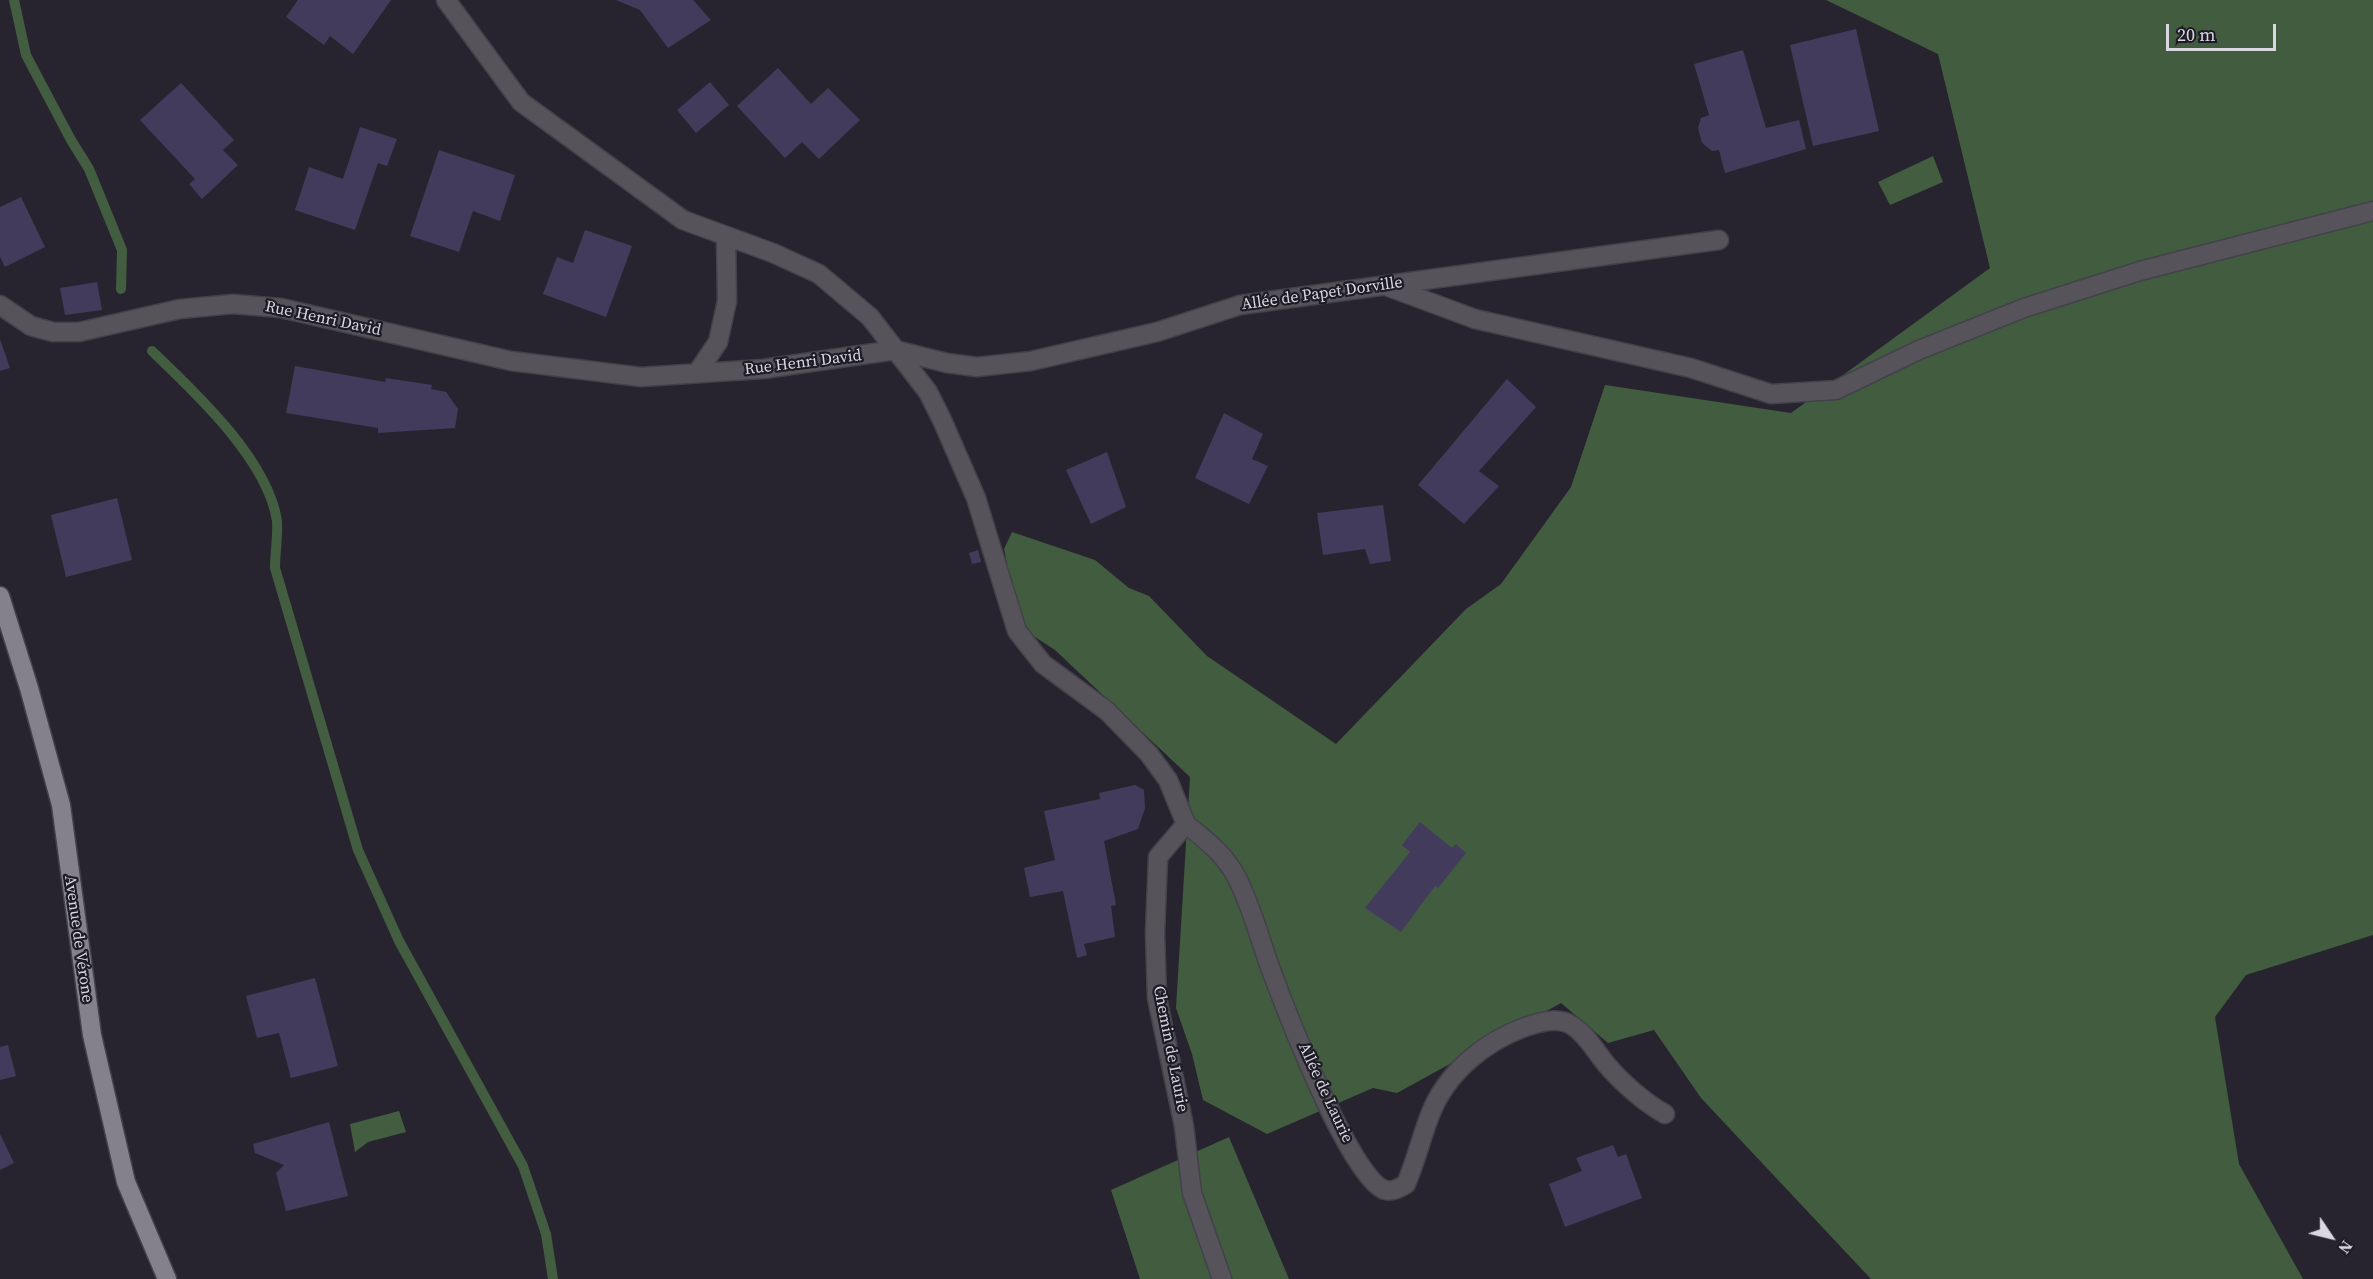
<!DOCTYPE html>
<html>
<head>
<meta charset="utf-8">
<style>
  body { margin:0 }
  #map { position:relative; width:2373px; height:1279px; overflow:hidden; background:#27242f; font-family:"Source Serif 4",serif }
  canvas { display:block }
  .north { position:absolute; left:2301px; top:1207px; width:60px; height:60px; -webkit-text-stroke:4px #1d1b25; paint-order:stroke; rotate:125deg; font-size:16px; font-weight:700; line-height:24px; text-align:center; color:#d9d7df }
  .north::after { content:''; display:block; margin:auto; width:21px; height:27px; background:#d9d7df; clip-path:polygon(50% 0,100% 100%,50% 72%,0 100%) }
  .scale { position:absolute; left:2166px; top:24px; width:110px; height:27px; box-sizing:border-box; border:3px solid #d9d7df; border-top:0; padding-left:8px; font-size:18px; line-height:21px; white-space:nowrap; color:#d9d7df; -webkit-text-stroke:4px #1d1b25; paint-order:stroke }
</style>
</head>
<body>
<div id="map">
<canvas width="2373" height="1279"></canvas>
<div class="north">N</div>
<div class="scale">20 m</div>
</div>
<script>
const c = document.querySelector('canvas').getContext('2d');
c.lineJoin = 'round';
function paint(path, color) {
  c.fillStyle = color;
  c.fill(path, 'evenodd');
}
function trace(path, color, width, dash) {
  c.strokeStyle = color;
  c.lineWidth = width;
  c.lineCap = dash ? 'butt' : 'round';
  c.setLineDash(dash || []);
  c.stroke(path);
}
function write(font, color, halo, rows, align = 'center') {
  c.font = font + ' "Source Serif 4",serif';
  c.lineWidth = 4.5;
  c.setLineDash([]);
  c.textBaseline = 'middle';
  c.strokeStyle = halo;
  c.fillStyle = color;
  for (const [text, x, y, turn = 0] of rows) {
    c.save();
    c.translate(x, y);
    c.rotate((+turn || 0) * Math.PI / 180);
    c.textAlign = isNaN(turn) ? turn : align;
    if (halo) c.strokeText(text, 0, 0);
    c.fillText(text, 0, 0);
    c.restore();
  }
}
paint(new Path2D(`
  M 1826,0 L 2373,0 L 2373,935 L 2246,975 L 2215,1017 L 2239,1164 L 2303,1279 L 1871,1279 L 1701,1098 L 1654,1030 L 1608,1043 L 1561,1003 L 1397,1093 L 1373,1088 L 1267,1134 L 1203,1100 L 1192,1054 L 1176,1008 L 1190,777 L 1055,650 L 1032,635 L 1016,610 L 1004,549 L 1012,532 L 1095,560 L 1129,588 L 1149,596 L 1207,656 L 1336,744 L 1466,609 L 1501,584 L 1571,487 L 1605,385 L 1791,413 L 1990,268 L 1938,54 Z
  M 1229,1137 L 1289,1279 L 1140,1279 L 1111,1190 Z`), '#415c3f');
paint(new Path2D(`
  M 1933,156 L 1943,182 L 1890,205 L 1878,182 Z
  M 399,1111 L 406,1132 L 368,1142 L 355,1152 L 350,1124 Z`), '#425d40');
trace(new Path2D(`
  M 14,0 L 26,55 L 71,140 L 89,169 L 122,250 L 121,289
  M 152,351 C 195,392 268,460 277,521 C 278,536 275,553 275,568 L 358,850 L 399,941 L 523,1166 L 546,1234 L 553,1279`), '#425d40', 10);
paint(new Path2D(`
  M 298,0 L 391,0 L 353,54 L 330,36 L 324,45 L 286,17 Z
  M 616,0 L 693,0 L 711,20 L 668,48 L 640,10 Z
  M 1856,29 L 1879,131 L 1813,146 L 1790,45 Z
  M 1743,50 L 1766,128 L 1799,120 L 1806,149 L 1725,173 L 1719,150 L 1712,151 L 1702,143 L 1698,128 L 1701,118 L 1709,115 L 1694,64 Z
  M 778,68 L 811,104 L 828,88 L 860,120 L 819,159 L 802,142 L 785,158 L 737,106 Z
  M 710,82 L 729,105 L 696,133 L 677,110 Z
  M 181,83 L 234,140 L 223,150 L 238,165 L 202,199 L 189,184 L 195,179 L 140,120 Z
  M 360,127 L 397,139 L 387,166 L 378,163 L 355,230 L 295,210 L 309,167 L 343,179 Z
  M 439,150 L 515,175 L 500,221 L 473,211 L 459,252 L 410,236 Z
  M 21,197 L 45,247 L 5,267 L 0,257 L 0,207 Z
  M 585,230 L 632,246 L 606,317 L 543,294 L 557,257 L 573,263 Z
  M 97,282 L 102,310 L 65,315 L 60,288 Z
  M 0,339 L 10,368 L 0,371 Z
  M 295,366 L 385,382 L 386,378 L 432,385 L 431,389 L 446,392 L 458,409 L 455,428 L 378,433 L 378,428 L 286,413 Z
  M 1507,379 L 1536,407 L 1479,471 L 1499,486 L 1464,524 L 1418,485 Z
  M 1224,413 L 1263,434 L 1252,459 L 1268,466 L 1249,504 L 1195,478 Z
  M 1107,452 L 1126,507 L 1091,524 L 1066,470 Z
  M 117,498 L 132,560 L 66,577 L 51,515 Z
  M 1383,505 L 1391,561 L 1370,564 L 1365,549 L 1323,555 L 1317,513 Z
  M 978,550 L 981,562 L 972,564 L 969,553 Z
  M 1135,785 L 1144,790 L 1145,808 L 1138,829 L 1104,841 L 1116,905 L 1111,906 L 1115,937 L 1084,944 L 1087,955 L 1077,958 L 1063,891 L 1030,897 L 1024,868 L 1055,860 L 1044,811 L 1100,799 L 1099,793 Z
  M 1420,822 L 1452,848 L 1456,844 L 1466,853 L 1438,888 L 1435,886 L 1401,932 L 1365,908 L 1410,852 L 1402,845 Z
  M 315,978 L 338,1066 L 291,1078 L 279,1033 L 257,1038 L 246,996 Z
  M 8,1045 L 16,1076 L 0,1080 L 0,1047 Z
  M 329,1122 L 348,1196 L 286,1211 L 276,1173 L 284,1165 L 255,1153 L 253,1144 Z
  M 0,1134 L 14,1163 L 0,1170 Z
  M 1613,1145 L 1618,1157 L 1626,1154 L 1642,1198 L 1565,1227 L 1549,1184 L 1582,1171 L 1576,1158 Z`), '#433b5c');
const minor = new Path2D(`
  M 446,0 L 521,102 L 683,220 L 773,253 L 819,274 L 870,317 L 928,392 L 942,420 L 976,498 L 1017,631 L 1043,664 L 1107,711 L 1149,754 L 1168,780 L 1186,824
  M 1389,287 L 1475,319 L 1691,368 L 1771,394 L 1836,390 L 1919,350 L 2024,308 L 2140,271 L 2373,211
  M 0,305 L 31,326 L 53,332 L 79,332 L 180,309 L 233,304 L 281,308 L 511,361 L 641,377 L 763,369 L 895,350 L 947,363 L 977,367 L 1031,361 L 1157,332 L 1240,305 L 1719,240
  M 697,373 L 718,342 L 727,301 L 726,238
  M 1186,824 C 1207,841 1226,855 1238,880 C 1252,908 1260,940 1271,970 C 1285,1008 1350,1178 1385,1190 C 1392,1192 1400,1188 1406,1184 C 1416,1161 1421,1138 1430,1115 C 1446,1073 1484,1042 1525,1027 C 1539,1022 1559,1016 1573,1026 C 1587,1035 1595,1051 1606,1064 C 1621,1082 1645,1103 1665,1114
  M 1186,824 L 1158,857 L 1155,933 L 1157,998 L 1184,1126 L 1192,1193 L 1222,1279`);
const major = new Path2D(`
  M 0,596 L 29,688 L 61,805 L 92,1035 L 126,1182 L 167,1279`);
trace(minor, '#43414b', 21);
trace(major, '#43414b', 21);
trace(minor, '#56545a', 18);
trace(major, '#84818d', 18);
write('16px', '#d9d7df', '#1d1b25', [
  ["Allée de Papet Dorville",1322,294,-8],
  ["Rue Henri David",323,319,12],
  ["Rue Henri David",803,363,-7],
  ["Avenue de Vérone",78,939,82],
  ["Chemin de Laurie",1170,1049,79],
  ["Allée de Laurie",1325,1093,65]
]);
</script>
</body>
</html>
